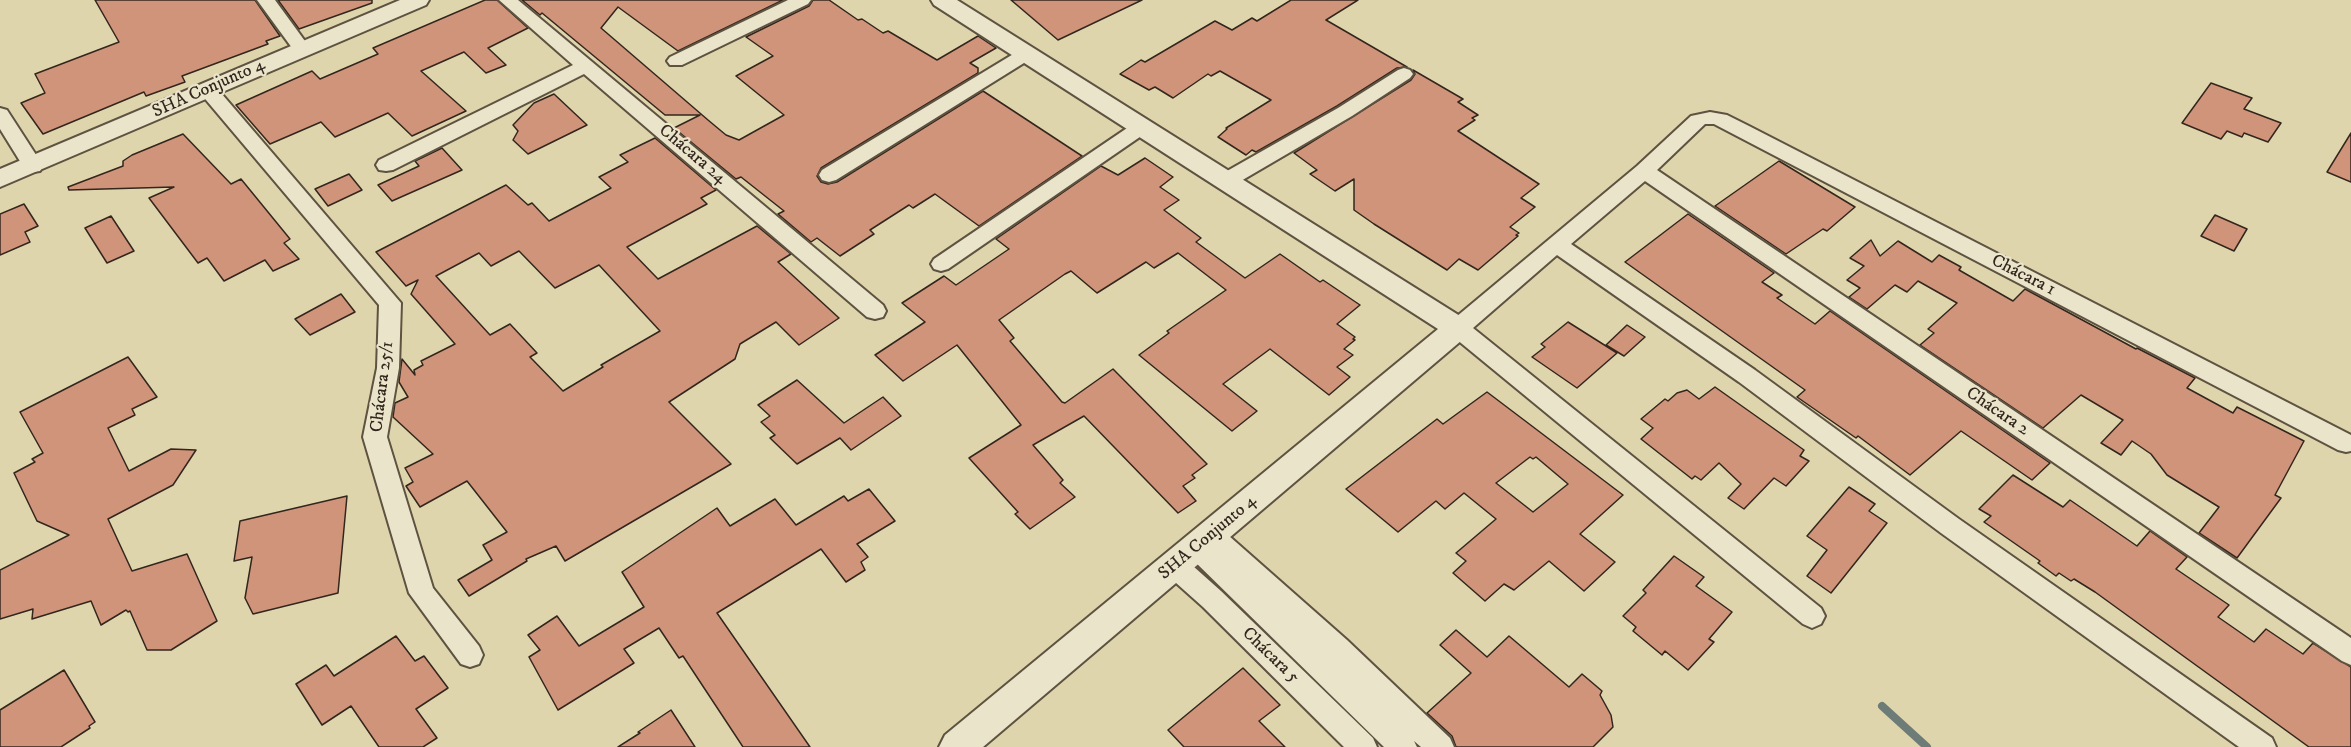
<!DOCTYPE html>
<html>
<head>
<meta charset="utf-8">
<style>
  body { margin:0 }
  canvas { display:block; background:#dfd5ad }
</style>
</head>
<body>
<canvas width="2351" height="747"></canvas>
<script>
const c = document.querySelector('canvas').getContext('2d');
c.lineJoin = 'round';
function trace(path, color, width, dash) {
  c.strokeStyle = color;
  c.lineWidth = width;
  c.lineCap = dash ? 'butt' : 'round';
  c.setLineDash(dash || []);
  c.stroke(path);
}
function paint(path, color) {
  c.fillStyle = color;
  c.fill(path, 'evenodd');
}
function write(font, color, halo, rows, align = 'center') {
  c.font = font + ' "IM FELL DW Pica",serif';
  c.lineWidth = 4.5;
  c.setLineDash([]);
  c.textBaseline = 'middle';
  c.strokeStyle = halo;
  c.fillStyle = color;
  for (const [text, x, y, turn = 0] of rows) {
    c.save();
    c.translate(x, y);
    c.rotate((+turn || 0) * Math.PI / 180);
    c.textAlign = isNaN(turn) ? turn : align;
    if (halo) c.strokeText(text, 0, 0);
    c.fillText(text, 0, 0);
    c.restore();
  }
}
trace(new Path2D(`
  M 1882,706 L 1927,747`), '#6e7c77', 8);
const building = new Path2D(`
  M 95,0 L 255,0 L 280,36 L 266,41 L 268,44 L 182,76 L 185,82 L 146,96 L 144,92 L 43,134 L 21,103 L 45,93 L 35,74 L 119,42 Z
  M 278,0 L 372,0 L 372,3 L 299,29 Z
  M 485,0 L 497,0 L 528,28 L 488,48 L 506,65 L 486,73 L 464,52 L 421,71 L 466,111 L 412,136 L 388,113 L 335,137 L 321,122 L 270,144 L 236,105 L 312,71 L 320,79 L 378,54 L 373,48 Z
  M 522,0 L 783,0 L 678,51 L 618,7 L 601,28 L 708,120 L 726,135 L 739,140 L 784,115 L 736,76 L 773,56 L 746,37 L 809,6 L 813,0 L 829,0 L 858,20 L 862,19 L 883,33 L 888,31 L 937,60 L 978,36 L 996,48 L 970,63 L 978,68 L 978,73 L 821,168 L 817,176 L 821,182 L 828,184 L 837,182 L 983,91 L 1082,156 L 979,226 L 935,194 L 913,208 L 909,205 L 870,230 L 874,234 L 840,256 L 817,238 L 811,242 L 778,214 L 784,211 L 741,177 L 736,179 L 674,128 L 700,115 L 665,115 L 542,13 L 540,15 Z
  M 1011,0 L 1142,0 L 1058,40 Z
  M 1291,0 L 1358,0 L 1326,20 L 1407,67 L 1397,68 L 1337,106 L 1256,152 L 1252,150 L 1246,155 L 1218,137 L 1227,129 L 1226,128 L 1271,100 L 1220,71 L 1211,76 L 1208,74 L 1173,98 L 1155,87 L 1149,90 L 1120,74 L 1141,60 L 1145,62 L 1215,21 L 1232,30 L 1252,18 L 1257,21 Z
  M 1413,70 L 1463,99 L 1458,102 L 1478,115 L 1472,118 L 1475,120 L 1458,131 L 1539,184 L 1521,198 L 1535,207 L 1510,227 L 1519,233 L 1516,235 L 1518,236 L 1478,270 L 1459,259 L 1447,270 L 1374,224 L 1354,210 L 1354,179 L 1335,191 L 1310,174 L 1317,170 L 1294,153 L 1411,80 L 1415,74 Z
  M 2211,83 L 2252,98 L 2244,109 L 2281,123 L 2268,142 L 2244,133 L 2242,137 L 2227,131 L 2221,139 L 2182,123 Z
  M 554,94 L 587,125 L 528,154 L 513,140 L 518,131 L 513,125 L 534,103 Z
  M 2351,133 L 2351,182 L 2327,172 Z
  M 183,134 L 231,184 L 241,179 L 290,239 L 284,243 L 299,259 L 273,271 L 265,260 L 224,281 L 207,258 L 198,263 L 149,198 L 174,187 L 69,190 L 68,187 L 123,166 L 123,161 L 132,155 Z
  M 655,138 L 716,190 L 701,198 L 707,204 L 627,247 L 658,279 L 757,226 L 791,254 L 778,262 L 839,318 L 799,345 L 776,322 L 740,344 L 735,359 L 669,402 L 731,464 L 565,561 L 556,546 L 526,559 L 527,561 L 469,596 L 458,580 L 492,560 L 483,545 L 507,532 L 467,481 L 420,507 L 406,486 L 413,482 L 405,468 L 433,454 L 393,417 L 395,403 L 408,397 L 399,382 L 402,359 L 415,375 L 414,370 L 423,365 L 421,361 L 455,344 L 411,294 L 418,280 L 406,286 L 376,252 L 506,185 L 528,205 L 532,203 L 549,221 L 611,188 L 599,177 L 628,162 L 620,155 ZM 519,251 L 555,288 L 599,265 L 660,331 L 601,365 L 603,367 L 563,391 L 530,357 L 537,353 L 510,324 L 490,335 L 436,276 L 479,253 L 491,266 Z
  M 442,148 L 462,170 L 392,201 L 378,185 L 419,166 L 415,161 Z
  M 1145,158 L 1173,177 L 1160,187 L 1179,200 L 1164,210 L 1201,238 L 1196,242 L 1245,278 L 1280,254 L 1320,282 L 1323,280 L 1360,305 L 1337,324 L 1355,337 L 1353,339 L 1355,340 L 1344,349 L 1353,355 L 1337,367 L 1350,377 L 1329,395 L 1270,349 L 1223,384 L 1257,411 L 1232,431 L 1139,355 L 1169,333 L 1167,331 L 1226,290 L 1178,253 L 1154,268 L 1146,262 L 1097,293 L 1071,271 L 1065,274 L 999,320 L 1014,338 L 1010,341 L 1062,402 L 1065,403 L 1113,369 L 1207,464 L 1192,475 L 1195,478 L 1183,486 L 1196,501 L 1178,513 L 1084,416 L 1033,445 L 1063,480 L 1060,483 L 1075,497 L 1030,529 L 1015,514 L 1018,512 L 969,458 L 1021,425 L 957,345 L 903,381 L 875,355 L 925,322 L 902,303 L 944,276 L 956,285 L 1009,249 L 996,239 L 1101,166 L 1118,175 Z
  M 1779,161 L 1855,207 L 1827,231 L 1823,229 L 1786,254 L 1715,206 Z
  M 349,174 L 362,190 L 328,206 L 315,189 Z
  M 24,204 L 38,226 L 25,232 L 30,242 L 0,255 L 0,214 Z
  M 1688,214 L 1774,273 L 1762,282 L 1782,295 L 1777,298 L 1815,324 L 1830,311 L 2050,463 L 2032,480 L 1961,431 L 1910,475 L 1858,436 L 1856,438 L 1797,397 L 1805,390 L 1625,262 Z
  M 2215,215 L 2247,229 L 2234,251 L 2201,236 Z
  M 111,216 L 134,251 L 107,263 L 85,228 Z
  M 1871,240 L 1880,256 L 1898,241 L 1932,262 L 1939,255 L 1961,267 L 1959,270 L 2013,301 L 2025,289 L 2136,349 L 2137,348 L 2195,378 L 2187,388 L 2233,413 L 2237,407 L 2304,441 L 2275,495 L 2281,498 L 2237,558 L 2199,533 L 2219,507 L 2167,475 L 2151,454 L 2132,441 L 2121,455 L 2101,443 L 2123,420 L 2081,395 L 2043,428 L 1920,345 L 1934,333 L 1928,329 L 1957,303 L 1918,281 L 1907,292 L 1895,285 L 1867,309 L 1849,297 L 1860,288 L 1847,280 L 1864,266 L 1850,258 Z
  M 341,294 L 355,312 L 310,335 L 295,319 Z
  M 1568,322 L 1617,353 L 1577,388 L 1532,357 L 1545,347 L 1541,344 Z
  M 1627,325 L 1645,337 L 1624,356 L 1606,345 Z
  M 128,357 L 157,397 L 132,409 L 135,415 L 108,428 L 129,471 L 171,449 L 196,450 L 173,485 L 108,519 L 132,571 L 187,554 L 217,621 L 171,650 L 147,650 L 130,611 L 128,612 L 126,610 L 101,625 L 91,601 L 32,619 L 33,609 L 0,619 L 0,570 L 69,535 L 37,521 L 14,473 L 35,462 L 32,459 L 43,453 L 20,412 Z
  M 797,380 L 844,423 L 883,397 L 901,416 L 851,450 L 840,438 L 797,464 L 770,438 L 775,435 L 761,422 L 770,416 L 758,405 Z
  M 1715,387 L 1804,450 L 1800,456 L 1809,461 L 1786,486 L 1774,478 L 1744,509 L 1728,498 L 1741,484 L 1719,463 L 1701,480 L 1695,476 L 1692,479 L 1641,439 L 1653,428 L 1641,419 L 1665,399 L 1668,401 L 1677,393 L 1687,390 L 1699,399 Z
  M 1487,392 L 1623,495 L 1580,534 L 1615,562 L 1584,591 L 1549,561 L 1514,590 L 1504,584 L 1485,601 L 1453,573 L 1466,561 L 1456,553 L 1496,519 L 1464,493 L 1445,509 L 1436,501 L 1398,532 L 1346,489 L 1437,419 L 1443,424 ZM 1530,457 L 1533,459 L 1536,457 L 1568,484 L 1533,512 L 1496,483 Z
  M 2013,475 L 2063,507 L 2070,500 L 2137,546 L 2150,531 L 2187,557 L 2176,569 L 2229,605 L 2218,617 L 2254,642 L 2266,629 L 2303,654 L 2313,643 L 2351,667 L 2351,747 L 2309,747 L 2095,592 L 2074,579 L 2071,581 L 2059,573 L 2056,576 L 2038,563 L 2040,561 L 1984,522 L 1991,516 L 1979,509 Z
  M 1849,487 L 1875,504 L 1869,511 L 1887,523 L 1831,593 L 1807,576 L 1827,550 L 1807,536 Z
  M 869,489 L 895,521 L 857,544 L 868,557 L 861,562 L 865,570 L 846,582 L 821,549 L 717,613 L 810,747 L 743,747 L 683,656 L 679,658 L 659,628 L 624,649 L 634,663 L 558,710 L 529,657 L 540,650 L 528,635 L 557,616 L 579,646 L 644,607 L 622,572 L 717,508 L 730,526 L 775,499 L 796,525 L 844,496 L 848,501 Z
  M 347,496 L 338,593 L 253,614 L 245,598 L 252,557 L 234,561 L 240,521 Z
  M 1674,556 L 1704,577 L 1696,586 L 1732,612 L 1709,639 L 1714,642 L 1688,670 L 1665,651 L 1662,655 L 1633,631 L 1636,627 L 1623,616 L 1646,593 L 1643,590 Z
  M 1456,630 L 1487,657 L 1509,636 L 1569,687 L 1582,674 L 1602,691 L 1600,695 L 1611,715 L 1613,727 L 1593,747 L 1456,747 L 1452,736 L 1427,713 L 1471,673 L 1440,645 Z
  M 396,636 L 415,661 L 424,656 L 448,688 L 416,709 L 437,738 L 423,747 L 379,747 L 351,706 L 322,725 L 296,684 L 326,665 L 334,676 Z
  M 1243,668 L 1280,705 L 1259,721 L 1285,747 L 1184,747 L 1168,730 Z
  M 64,670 L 95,722 L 89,726 L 90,728 L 61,747 L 0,747 L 0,710 Z
  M 671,710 L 695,747 L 618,747 L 640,733 L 638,732 Z`);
paint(building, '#d0947a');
trace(building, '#33261d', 1.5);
const minor = new Path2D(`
  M 257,0 L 275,0 L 310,48 L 307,52 L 295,52 Z
  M 499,0 L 518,0 L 883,305 L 886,311 L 883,317 L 875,319 L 867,317 L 584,74 L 393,170 L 386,171 L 379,170 L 376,165 L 379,160 L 573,65 Z
  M 788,0 L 811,0 L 808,4 L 682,65 L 670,65 L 667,61 L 670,57 Z
  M 1026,49 L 1032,50 L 1035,54 L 1032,58 L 836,180 L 829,182 L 822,180 L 819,175 L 822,170 L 1020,50 Z
  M 1404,68 L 1410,70 L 1413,74 L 1410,78 L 1352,116 L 1234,185 L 1227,187 L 1220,185 L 1217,180 L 1220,175 L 1338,108 L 1398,70 Z
  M 208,84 L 215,86 L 401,303 L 399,368 L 387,437 L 433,588 L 479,646 L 483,655 L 479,664 L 470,667 L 461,664 L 409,593 L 363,437 L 377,368 L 379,305 L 201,94 L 199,90 L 201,86 Z
  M 0,108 L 7,110 L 40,161 L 43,166 L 40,171 L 33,172 L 26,171 L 0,129 Z
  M 1710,112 L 1727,115 L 1749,126 L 2351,435 L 2351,451 L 2346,452 L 2338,450 L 1714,124 L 1705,124 L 1657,170 L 2351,638 L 2351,665 L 2342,661 L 1645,181 L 1571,244 L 1755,370 L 1959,519 L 2272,738 L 2276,747 L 2239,747 L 1941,533 L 1739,382 L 1557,255 L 1473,328 L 1821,608 L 1825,616 L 1821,624 L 1812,628 L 1803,624 L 1450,334 L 1447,328 L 1450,322 L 1637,166 L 1691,116 Z
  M 1143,120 L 1150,122 L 1152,126 L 1150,130 L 948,269 L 941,271 L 934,269 L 931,264 L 934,259 L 1136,122 Z
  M 1211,524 L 1220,528 L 1347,640 L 1450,738 L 1454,747 L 1421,747 L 1414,741 L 1417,747 L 1384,747 L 1188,555 L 1184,547 L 1188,539 L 1200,537 L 1202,528 Z
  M 1175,555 L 1184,558 L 1221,591 L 1373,738 L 1377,747 L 1344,747 L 1203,607 L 1166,574 L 1162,566 L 1166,558 Z`);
const tertiary = new Path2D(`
  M 400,0 L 429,0 L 426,5 L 0,187 L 0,169 Z
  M 931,0 L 957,0 L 1468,321 L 1472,328 L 1468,335 L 983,747 L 939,747 L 945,735 L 1438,329 L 934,5 Z`);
trace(minor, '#5e5241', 4);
trace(tertiary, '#5e5241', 4);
paint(minor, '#eae4ca');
paint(tertiary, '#eae4ca');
write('18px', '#33261d', '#eae4ca', [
  ["SHA Conjunto 4",209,89,-24],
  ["Chácara 24",692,155,40],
  ["Chácara 1",2023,276,27],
  ["Chácara 25/1",383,387,-83],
  ["Chácara 2",1997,412,34],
  ["SHA Conjunto 4",1208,538,-40],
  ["Chácara 5",1270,656,44]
]);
</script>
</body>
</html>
